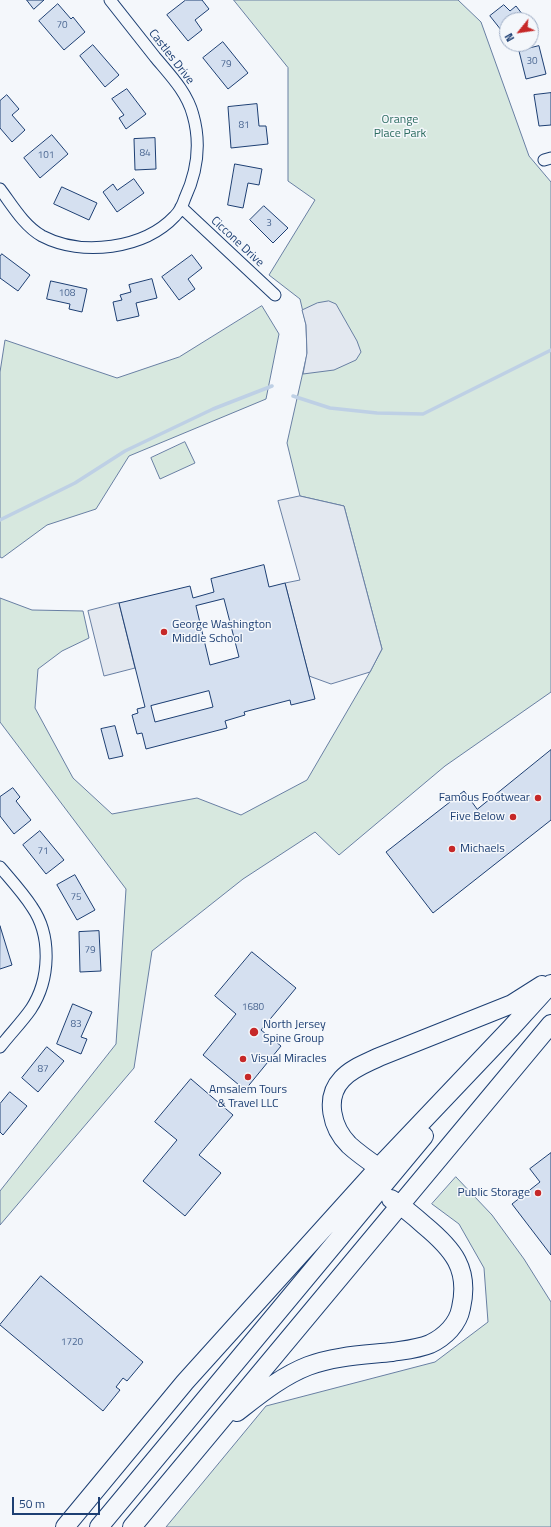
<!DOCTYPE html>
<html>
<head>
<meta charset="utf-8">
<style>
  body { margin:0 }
  #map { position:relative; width:551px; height:1527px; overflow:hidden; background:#f4f7fb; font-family:"Titillium Web",sans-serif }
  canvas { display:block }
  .north { position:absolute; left:499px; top:12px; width:40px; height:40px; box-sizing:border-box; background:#f4f7fb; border:1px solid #9eadc5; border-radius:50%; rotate:240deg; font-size:11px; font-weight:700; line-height:16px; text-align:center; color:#1d3f73 }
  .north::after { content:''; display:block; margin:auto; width:14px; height:18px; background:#c62828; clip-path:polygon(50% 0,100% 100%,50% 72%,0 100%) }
  .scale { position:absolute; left:12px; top:1497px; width:88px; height:18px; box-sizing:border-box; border:2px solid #1d3f73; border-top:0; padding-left:5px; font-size:12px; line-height:14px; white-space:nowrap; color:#1d3f73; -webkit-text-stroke:3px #f4f7fb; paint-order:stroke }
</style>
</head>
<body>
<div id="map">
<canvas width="551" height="1527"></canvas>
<div class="north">N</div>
<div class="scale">50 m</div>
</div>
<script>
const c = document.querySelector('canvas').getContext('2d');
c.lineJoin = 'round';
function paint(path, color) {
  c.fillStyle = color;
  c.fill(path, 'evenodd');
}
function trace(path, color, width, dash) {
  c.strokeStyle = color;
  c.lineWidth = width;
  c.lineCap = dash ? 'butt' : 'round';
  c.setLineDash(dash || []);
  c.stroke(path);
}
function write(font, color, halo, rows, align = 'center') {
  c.font = font + ' "Titillium Web",sans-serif';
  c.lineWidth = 3;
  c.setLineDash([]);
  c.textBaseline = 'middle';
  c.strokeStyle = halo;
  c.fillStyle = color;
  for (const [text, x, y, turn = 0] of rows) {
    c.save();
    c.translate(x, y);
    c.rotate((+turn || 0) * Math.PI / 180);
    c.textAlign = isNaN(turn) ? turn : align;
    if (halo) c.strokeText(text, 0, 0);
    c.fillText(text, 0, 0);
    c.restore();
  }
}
const green = new Path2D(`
  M 234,0 L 458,0 L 481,22 L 529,156 L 551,182 L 551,692 L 445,766 L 339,855 L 315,832 L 243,879 L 152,951 L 134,1068 L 0,1225 L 0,1191 L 116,1044 L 126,889 L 0,722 L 0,598 L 32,610 L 83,611 L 89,638 L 62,651 L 38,669 L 35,708 L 73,778 L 112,814 L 197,798 L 241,815 L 307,780 L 370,672 L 382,649 L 344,506 L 300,496 L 287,443 L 307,354 L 306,325 L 300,299 L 269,275 L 315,200 L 288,181 L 288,68 Z
  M 262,306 L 279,334 L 266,399 L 129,456 L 96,509 L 47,525 L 2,558 L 0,557 L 0,372 L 5,340 L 117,378 L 179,357 Z
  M 185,442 L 195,463 L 160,479 L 151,458 Z
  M 456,1177 L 492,1215 L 524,1259 L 551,1302 L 551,1527 L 166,1527 L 266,1406 L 435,1362 L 488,1322 L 484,1268 L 459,1224 L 432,1204 Z`);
paint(green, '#d7e8df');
trace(green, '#687fa3', 1);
const parking = new Path2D(`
  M 329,301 L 336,304 L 357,341 L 361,352 L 356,360 L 334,370 L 303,374 L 307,353 L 306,325 L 302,310 L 317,303 Z
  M 300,496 L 344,506 L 382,649 L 370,672 L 331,684 L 309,676 L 285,583 L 300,580 L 278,501 Z
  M 119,603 L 135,668 L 104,676 L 88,611 Z`);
paint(parking, '#e3e8f0');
trace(parking, '#687fa3', 1);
trace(new Path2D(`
  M 293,396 L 330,408 L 377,413 L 423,414 L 551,350
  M 0,520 L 75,483 L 125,451 L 213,409 L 272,386`), '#bed0e5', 3.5);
const building = new Path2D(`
  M 27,0 L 44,0 L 34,9 Z
  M 186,0 L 202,0 L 209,9 L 195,20 L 202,30 L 188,41 L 167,15 Z
  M 58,4 L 71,19 L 73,17 L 85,32 L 64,50 L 39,21 Z
  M 504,5 L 510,11 L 516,6 L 526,19 L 525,20 L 507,20 L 507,34 L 505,35 L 490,16 Z
  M 223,42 L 248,73 L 228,89 L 203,58 Z
  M 93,45 L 119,75 L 105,87 L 80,56 Z
  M 539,46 L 546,74 L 526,79 L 519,51 Z
  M 127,89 L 146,114 L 126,129 L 119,118 L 124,115 L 112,99 Z
  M 551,93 L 551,125 L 539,126 L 534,95 Z
  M 7,95 L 19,109 L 12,115 L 25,130 L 12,142 L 0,128 L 0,101 Z
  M 257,104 L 259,126 L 266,126 L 268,144 L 231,148 L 228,107 Z
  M 52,135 L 68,154 L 40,178 L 24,158 Z
  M 155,138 L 156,169 L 135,170 L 134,139 Z
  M 235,164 L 262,169 L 259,185 L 248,183 L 243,208 L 228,205 Z
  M 134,179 L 144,193 L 117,212 L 103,192 L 113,184 L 117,190 Z
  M 62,187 L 97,203 L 89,220 L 54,204 Z
  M 264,206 L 288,228 L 273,243 L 250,220 Z
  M 2,254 L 30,275 L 18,291 L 0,278 L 0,257 Z
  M 192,255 L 202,268 L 188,279 L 195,289 L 179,300 L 162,277 Z
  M 152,279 L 157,298 L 136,303 L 139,316 L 117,321 L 113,302 L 122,300 L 120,295 L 131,292 L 129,285 Z
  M 51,281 L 87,289 L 82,312 L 69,309 L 70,304 L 47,299 Z
  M 264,565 L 269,587 L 285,583 L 315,699 L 291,705 L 290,700 L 244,712 L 245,715 L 225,721 L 227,728 L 146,749 L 142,733 L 137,734 L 132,715 L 138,713 L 137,709 L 145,707 L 119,603 L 190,586 L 193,598 L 214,592 L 211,579 ZM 224,599 L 239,657 L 210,665 L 196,606 ZM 209,691 L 213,707 L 155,722 L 151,706 Z
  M 115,726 L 123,756 L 109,759 L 101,729 Z
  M 551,750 L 551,820 L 433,913 L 386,852 L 464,791 L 477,809 Z
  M 13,788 L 20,797 L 16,801 L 31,820 L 14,834 L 0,816 L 0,797 Z
  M 40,831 L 64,860 L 46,874 L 23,845 Z
  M 75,875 L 95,910 L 77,920 L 57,885 Z
  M 0,926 L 12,965 L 0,969 Z
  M 99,931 L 101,971 L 80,972 L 79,932 Z
  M 252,952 L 296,988 L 261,1030 L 281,1046 L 245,1090 L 203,1055 L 236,1014 L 215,996 Z
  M 73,1004 L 92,1012 L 81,1037 L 87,1039 L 81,1054 L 57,1044 Z
  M 47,1047 L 64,1061 L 38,1092 L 22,1078 Z
  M 191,1079 L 233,1115 L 199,1155 L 221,1173 L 185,1216 L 143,1181 L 177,1140 L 155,1122 Z
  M 10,1092 L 27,1106 L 3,1135 L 0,1132 L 0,1104 Z
  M 551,1153 L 551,1255 L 512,1204 L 540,1182 L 530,1169 Z
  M 41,1276 L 143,1362 L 127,1381 L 123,1378 L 116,1387 L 120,1390 L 103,1411 L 0,1325 Z`);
paint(building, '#d5e0f0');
trace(building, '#1d3f73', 1);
const minor = new Path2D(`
  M 544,160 L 551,158
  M 0,189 C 12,205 24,226 42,236 C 82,257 144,249 175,216 C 180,211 183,204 185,198 C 197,172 201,143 193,115 C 187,92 170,75 155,57 C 140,38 125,19 110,0
  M 181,207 L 275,295
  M 0,867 C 11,880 23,893 32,907 C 52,936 50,980 31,1009 C 22,1022 10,1034 0,1047`);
const trunk = new Path2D(`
  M 388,1174 C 375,1165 361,1156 349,1145 C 332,1128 324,1098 342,1079 C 352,1068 367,1063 379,1057 L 512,1004 L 542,985
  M 237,1412 C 259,1395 282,1376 308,1366 C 334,1356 364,1355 392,1352 C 405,1350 418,1349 430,1344 C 445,1337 458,1324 461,1308 C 470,1269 453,1249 424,1225 C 414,1216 403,1207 391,1199
  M 65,1527 L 185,1382 L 379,1167 L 511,1028 L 551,984
  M 99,1527 L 424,1136
  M 132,1527 L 551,1024`);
trace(minor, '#1d3f73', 13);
trace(trunk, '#1d3f73', 20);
trace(minor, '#f4f7fb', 11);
trace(trunk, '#f4f7fb', 18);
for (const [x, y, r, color] of [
  [164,632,4,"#c62828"],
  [538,798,4,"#c62828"],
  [513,817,4,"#c62828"],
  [452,849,4,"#c62828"],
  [254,1032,5,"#c62828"],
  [243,1059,4,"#c62828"],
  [248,1077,4,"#c62828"],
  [538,1193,4,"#c62828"]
]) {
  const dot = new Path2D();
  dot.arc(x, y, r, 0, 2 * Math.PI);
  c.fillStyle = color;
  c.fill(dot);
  trace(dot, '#f4f7fb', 1.5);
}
write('10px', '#4b6792', null, [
  ["70",62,26],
  ["30",532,62],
  ["79",226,65],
  ["81",244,126],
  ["84",145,154],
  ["101",46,156],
  ["3",269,224],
  ["108",67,294],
  ["71",43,852],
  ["75",76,898],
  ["79",90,951],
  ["1680",253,1008],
  ["83",76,1025],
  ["87",43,1070],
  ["1720",72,1343]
]);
write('12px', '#1d3f73', '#f4f7fb', [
  ["Castles Drive",171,57,52],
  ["Ciccone Drive",237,242,43]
]);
write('12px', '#2c6c60', '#f4f7fb', [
  ["Orange",400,120],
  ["Place Park",400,134]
]);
write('12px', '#1d3f73', '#f4f7fb', [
  ["George Washington",172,625],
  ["Middle School",172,639],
  ["Famous Footwear",530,798,"right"],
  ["Five Below",505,817,"right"],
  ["Michaels",460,849],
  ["North Jersey",263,1025],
  ["Spine Group",263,1039],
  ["Visual Miracles",251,1059],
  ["Amsalem Tours",248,1090,"center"],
  ["& Travel LLC",248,1104,"center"],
  ["Public Storage",530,1193,"right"]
], 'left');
</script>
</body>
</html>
